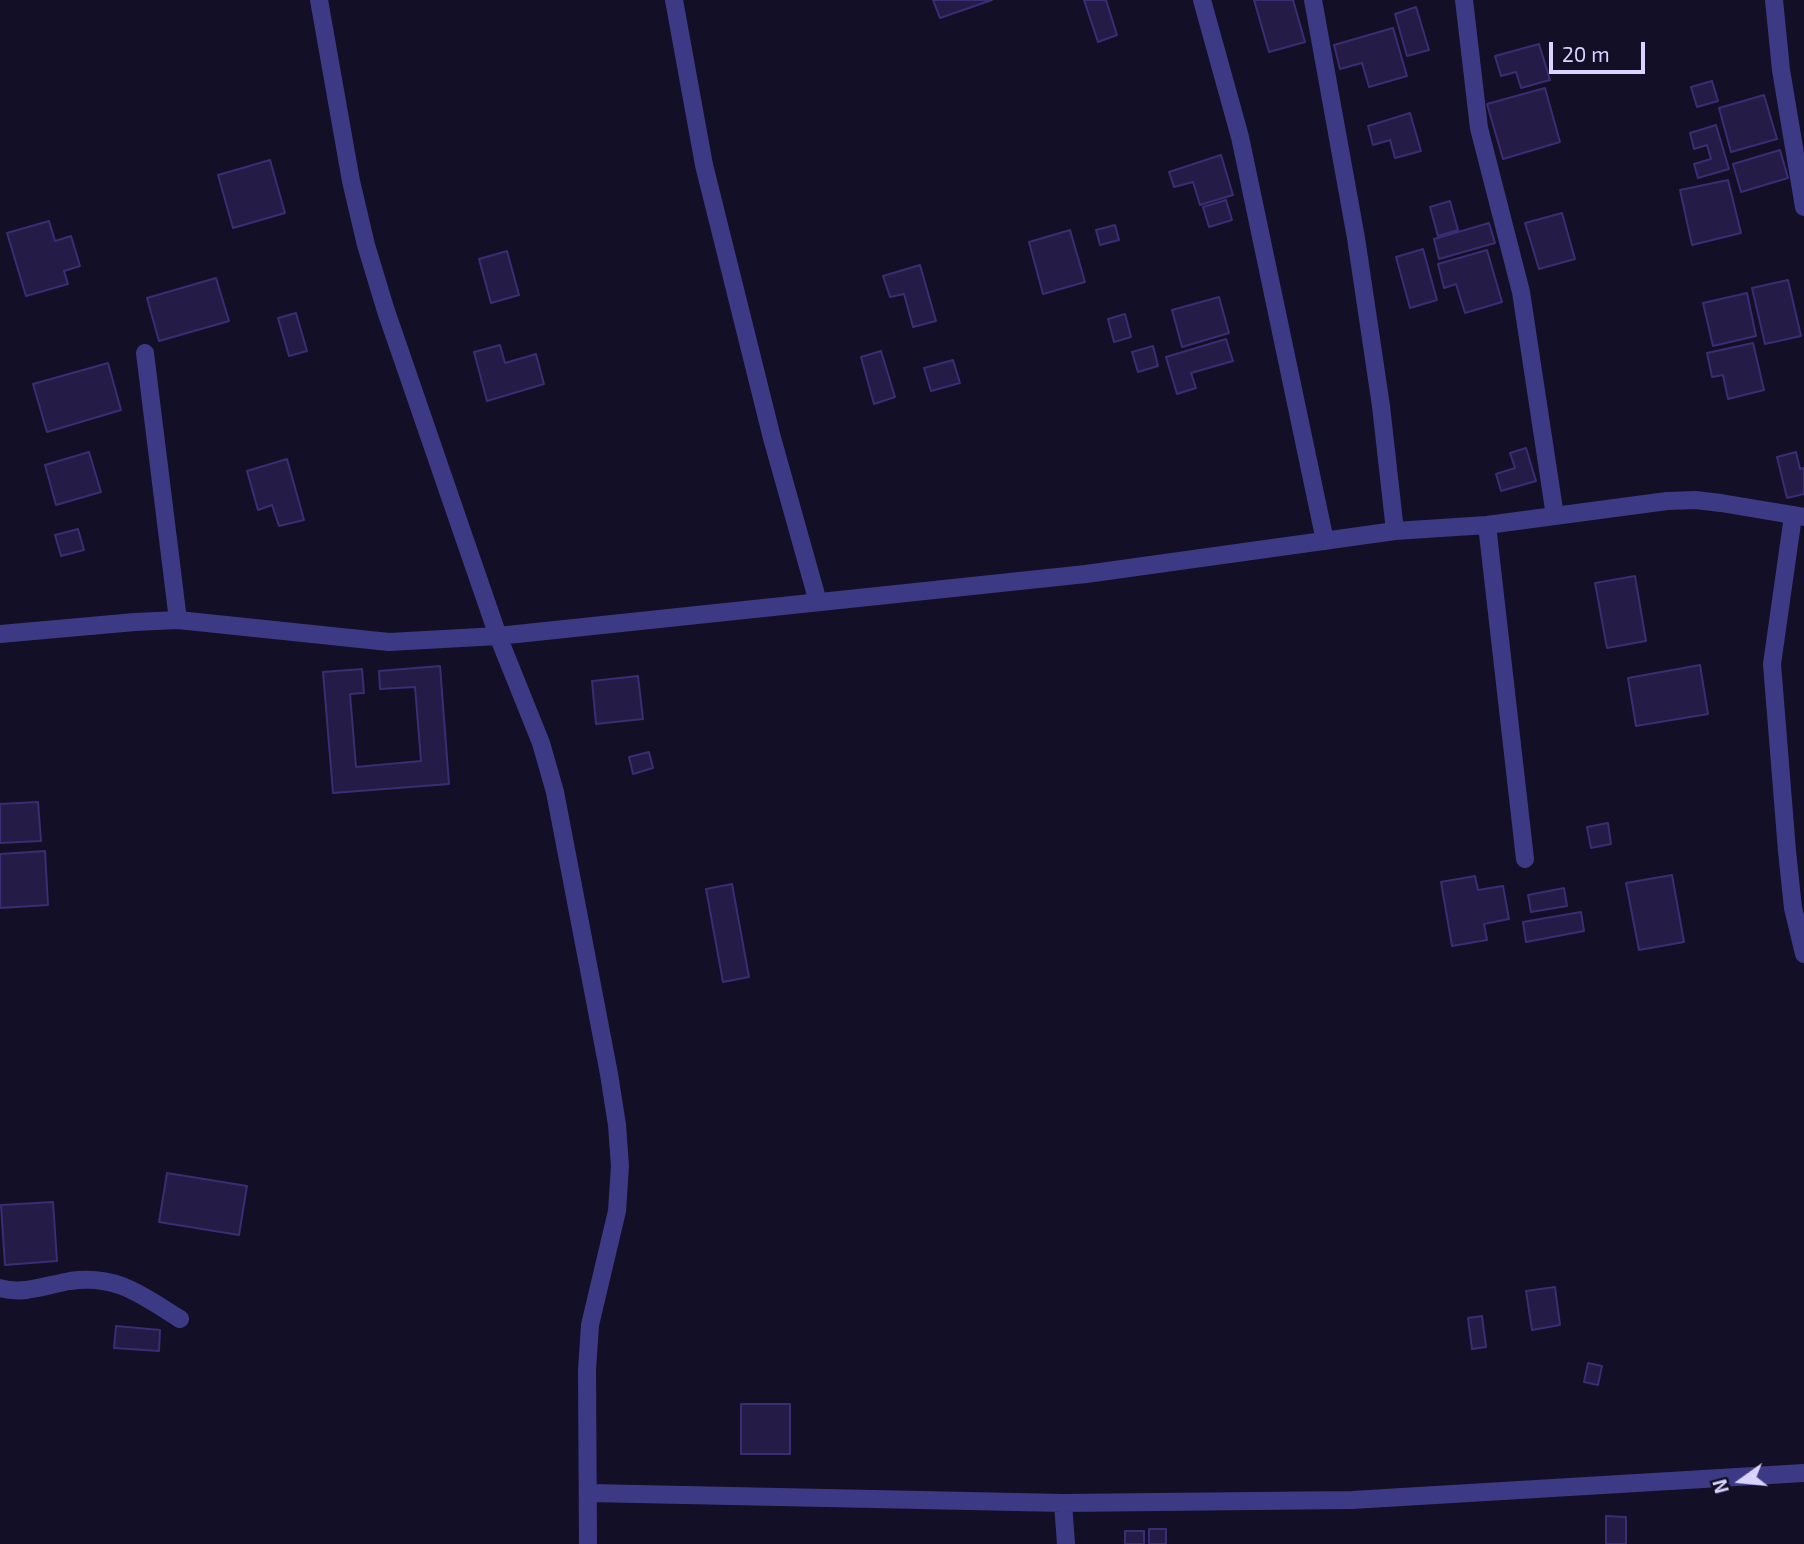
<!DOCTYPE html>
<html>
<head>
<meta charset="utf-8">
<style>
  body { margin:0 }
  #map { position:relative; width:1804px; height:1544px; overflow:hidden; background:#130f26; font-family:"Exo 2",sans-serif }
  canvas { display:block }
  .north { position:absolute; left:1706px; top:1446px; width:70px; height:70px; -webkit-text-stroke:5px #130f26; paint-order:stroke; rotate:255deg; font-size:19px; font-weight:700; line-height:28px; text-align:center; color:#d9d4ff }
  .north::after { content:''; display:block; margin:auto; width:24px; height:32px; background:#d9d4ff; clip-path:polygon(50% 0,100% 100%,50% 72%,0 100%) }
  .scale { position:absolute; left:1549px; top:42px; width:96px; height:32px; box-sizing:border-box; border:4px solid #d9d4ff; border-top:0; padding-left:9px; font-size:21px; line-height:24px; white-space:nowrap; color:#d9d4ff; -webkit-text-stroke:5px #130f26; paint-order:stroke }
</style>
</head>
<body>
<div id="map">
<canvas width="1804" height="1544"></canvas>
<div class="north">N</div>
<div class="scale">20 m</div>
</div>
<script>
const c = document.querySelector('canvas').getContext('2d');
c.lineJoin = 'round';
function paint(path, color) {
  c.fillStyle = color;
  c.fill(path, 'evenodd');
}
function trace(path, color, width, dash) {
  c.strokeStyle = color;
  c.lineWidth = width;
  c.lineCap = dash ? 'butt' : 'round';
  c.setLineDash(dash || []);
  c.stroke(path);
}
const building = new Path2D(`
  M 933,0 L 992,0 L 940,18 Z
  M 1084,0 L 1106,0 L 1117,35 L 1098,42 Z
  M 1254,0 L 1293,0 L 1305,42 L 1269,52 Z
  M 1416,7 L 1429,50 L 1407,56 L 1395,14 Z
  M 1393,28 L 1407,76 L 1369,87 L 1362,63 L 1340,69 L 1334,45 Z
  M 1539,44 L 1550,80 L 1521,88 L 1516,72 L 1501,76 L 1495,56 Z
  M 1712,81 L 1718,101 L 1697,107 L 1691,87 Z
  M 1545,88 L 1560,142 L 1503,159 L 1487,104 Z
  M 1764,95 L 1777,139 L 1731,152 L 1719,108 Z
  M 1410,113 L 1421,151 L 1395,158 L 1390,140 L 1373,145 L 1368,126 Z
  M 1716,125 L 1729,169 L 1698,178 L 1694,164 L 1711,159 L 1707,145 L 1694,149 L 1690,133 Z
  M 1780,150 L 1788,178 L 1741,192 L 1733,164 Z
  M 1221,155 L 1233,195 L 1200,205 L 1193,182 L 1174,187 L 1169,172 Z
  M 270,160 L 285,213 L 233,228 L 218,175 Z
  M 1728,180 L 1741,233 L 1692,245 L 1680,190 Z
  M 1226,200 L 1232,220 L 1209,227 L 1203,207 Z
  M 1450,201 L 1458,230 L 1438,236 L 1430,207 Z
  M 1562,213 L 1575,259 L 1539,269 L 1525,223 Z
  M 49,221 L 55,241 L 71,236 L 80,266 L 64,271 L 68,284 L 26,296 L 7,233 Z
  M 1489,223 L 1495,243 L 1439,259 L 1434,239 Z
  M 1115,225 L 1119,240 L 1100,245 L 1096,230 Z
  M 1070,230 L 1085,282 L 1043,294 L 1029,242 Z
  M 1423,249 L 1437,300 L 1410,308 L 1396,257 Z
  M 1487,250 L 1502,302 L 1465,313 L 1456,284 L 1444,288 L 1438,264 Z
  M 507,251 L 519,295 L 491,303 L 479,259 Z
  M 920,265 L 936,321 L 913,327 L 904,294 L 890,297 L 883,276 Z
  M 216,278 L 229,321 L 159,341 L 147,298 Z
  M 1788,280 L 1801,336 L 1765,344 L 1752,288 Z
  M 1747,293 L 1756,336 L 1713,346 L 1703,303 Z
  M 1219,297 L 1229,333 L 1182,347 L 1172,310 Z
  M 296,313 L 307,351 L 289,356 L 278,318 Z
  M 1125,314 L 1131,337 L 1114,342 L 1108,319 Z
  M 1226,339 L 1233,361 L 1191,373 L 1196,388 L 1177,394 L 1166,357 Z
  M 1753,343 L 1764,390 L 1728,399 L 1723,375 L 1712,377 L 1707,353 Z
  M 500,345 L 505,363 L 536,354 L 544,384 L 487,401 L 474,352 Z
  M 1153,346 L 1158,366 L 1138,372 L 1132,352 Z
  M 881,351 L 895,397 L 874,404 L 861,357 Z
  M 953,360 L 960,383 L 931,391 L 924,368 Z
  M 108,363 L 121,410 L 47,432 L 33,384 Z
  M 1526,448 L 1536,481 L 1501,491 L 1496,474 L 1515,468 L 1510,453 Z
  M 89,452 L 101,492 L 56,505 L 45,465 Z
  M 1796,452 L 1800,469 L 1804,468 L 1804,494 L 1787,498 L 1777,457 Z
  M 287,459 L 304,520 L 279,526 L 272,505 L 258,510 L 247,471 Z
  M 78,529 L 84,550 L 61,556 L 55,535 Z
  M 1635,576 L 1646,641 L 1607,648 L 1595,583 Z
  M 1700,665 L 1708,714 L 1636,726 L 1628,678 Z
  M 440,666 L 449,784 L 333,793 L 323,672 L 362,669 L 364,693 L 350,694 L 356,767 L 421,761 L 415,687 L 380,689 L 379,671 Z
  M 638,676 L 643,719 L 596,724 L 592,681 Z
  M 649,752 L 653,768 L 633,774 L 629,757 Z
  M 38,802 L 41,841 L 0,843 L 0,804 Z
  M 1608,823 L 1611,844 L 1591,848 L 1587,827 Z
  M 45,851 L 48,905 L 0,908 L 0,854 Z
  M 1672,875 L 1684,942 L 1639,950 L 1626,883 Z
  M 1475,876 L 1478,890 L 1503,886 L 1509,919 L 1484,924 L 1487,940 L 1452,946 L 1441,882 Z
  M 732,884 L 749,977 L 723,982 L 706,889 Z
  M 1564,888 L 1567,906 L 1531,912 L 1528,895 Z
  M 1581,912 L 1584,931 L 1526,942 L 1523,922 Z
  M 167,1173 L 247,1186 L 239,1235 L 159,1222 Z
  M 53,1202 L 57,1261 L 5,1265 L 1,1205 Z
  M 1555,1287 L 1560,1325 L 1532,1330 L 1526,1291 Z
  M 1482,1316 L 1486,1347 L 1472,1349 L 1468,1318 Z
  M 116,1326 L 160,1330 L 159,1351 L 114,1348 Z
  M 1588,1363 L 1602,1366 L 1598,1385 L 1584,1382 Z
  M 741,1404 L 790,1404 L 790,1454 L 741,1454 Z
  M 1606,1516 L 1626,1517 L 1626,1544 L 1606,1544 Z
  M 1149,1529 L 1166,1529 L 1166,1544 L 1149,1544 Z
  M 1125,1531 L 1144,1531 L 1144,1544 L 1125,1544 Z`);
paint(building, '#241b47');
trace(building, '#3b2d73', 2);
trace(new Path2D(`
  M 319,0 L 351,181 L 366,245 L 386,311 L 498,636 L 541,743 L 555,792 L 609,1074 L 617,1125 L 620,1166 L 617,1211 L 590,1325 L 587,1370 L 588,1544
  M 674,0 L 704,165 L 772,438 L 818,602
  M 1202,0 L 1240,137 L 1325,541
  M 1313,0 L 1356,238 L 1381,406 L 1395,531
  M 1464,0 L 1479,128 L 1521,292 L 1555,516
  M 1774,0 L 1781,70 L 1804,207
  M 145,353 L 178,620
  M 1793,516 L 1772,664 L 1787,851 L 1793,908 L 1804,954
  M 1487,525 L 1525,859
  M 0,634 L 135,622 L 178,620 L 389,642 L 498,636 L 1086,574 L 1395,531 L 1487,525 L 1667,501 L 1695,500 L 1721,503 L 1804,517
  M 0,1288 C 23,1295 47,1285 70,1281 C 117,1274 143,1296 180,1319
  M 589,1493 L 1063,1503 L 1352,1500 L 1804,1473
  M 1063,1503 L 1066,1544`), '#3d3a85', 18);
</script>
</body>
</html>
